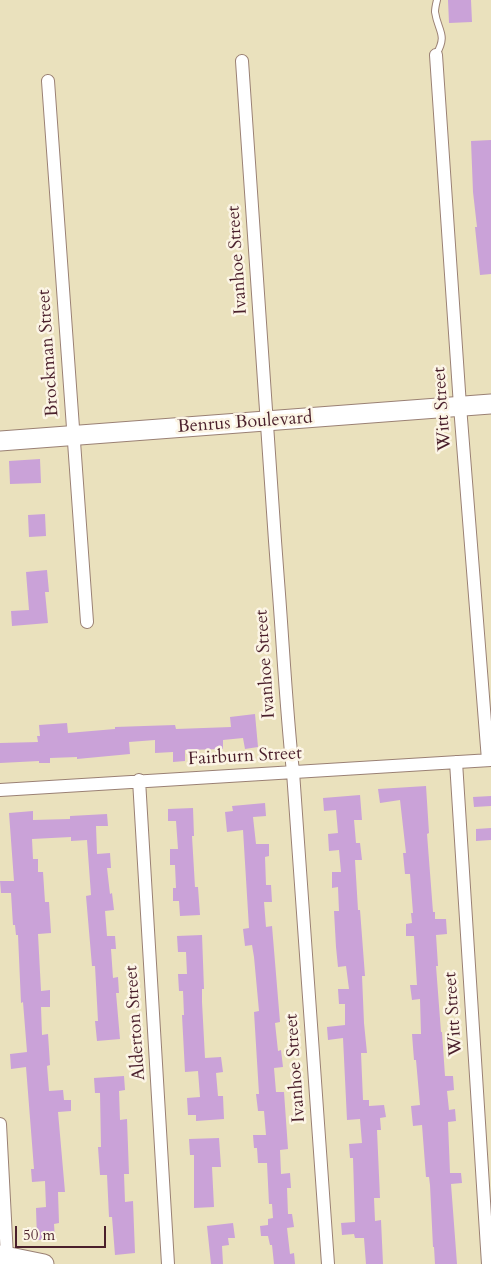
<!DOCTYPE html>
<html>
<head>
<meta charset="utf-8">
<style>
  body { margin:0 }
  #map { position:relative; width:491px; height:1264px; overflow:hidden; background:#eae1bd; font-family:Cardo,serif }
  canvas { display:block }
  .scale { position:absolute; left:15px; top:1226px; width:91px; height:22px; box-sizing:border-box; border:2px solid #4a1f2b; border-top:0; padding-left:6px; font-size:15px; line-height:18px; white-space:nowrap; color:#4a1f2b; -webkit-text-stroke:4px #fcf5e5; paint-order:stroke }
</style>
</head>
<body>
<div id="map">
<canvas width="491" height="1264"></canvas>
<div class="scale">50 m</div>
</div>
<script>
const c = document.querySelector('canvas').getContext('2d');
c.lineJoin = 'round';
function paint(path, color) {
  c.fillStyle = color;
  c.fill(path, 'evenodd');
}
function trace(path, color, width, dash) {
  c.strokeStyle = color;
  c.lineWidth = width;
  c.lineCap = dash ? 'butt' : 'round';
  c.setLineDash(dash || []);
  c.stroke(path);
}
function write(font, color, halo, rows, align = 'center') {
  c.font = font + ' Cardo,serif';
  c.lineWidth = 5;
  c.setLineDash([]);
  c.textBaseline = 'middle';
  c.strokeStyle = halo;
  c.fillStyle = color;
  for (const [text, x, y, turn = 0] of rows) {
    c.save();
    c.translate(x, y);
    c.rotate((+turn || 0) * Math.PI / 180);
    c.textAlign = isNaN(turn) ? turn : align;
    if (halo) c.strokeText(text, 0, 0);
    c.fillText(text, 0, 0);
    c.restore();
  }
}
paint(new Path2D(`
  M 448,0 L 471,0 L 472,22 L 449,23 Z
  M 491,140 L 491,274 L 480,275 L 475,227 L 477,227 L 473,192 L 471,141 Z
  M 40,459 L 41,483 L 10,484 L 9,461 Z
  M 45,514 L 46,536 L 29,537 L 28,515 Z
  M 47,570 L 49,592 L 45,592 L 48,623 L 12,626 L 11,611 L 29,610 L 26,572 Z
  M 255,714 L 258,747 L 245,749 L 243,738 L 223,740 L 223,749 L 185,750 L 185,761 L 173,762 L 173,752 L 155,753 L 155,740 L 129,742 L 130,754 L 77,759 L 77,757 L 50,758 L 50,763 L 39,763 L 39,761 L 0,763 L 0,743 L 38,742 L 37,736 L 40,736 L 39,725 L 67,723 L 68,733 L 115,729 L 115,727 L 144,726 L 175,725 L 176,729 L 231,727 L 230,717 Z
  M 426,786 L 429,833 L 427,834 L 433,912 L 435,912 L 435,919 L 446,919 L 447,934 L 436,935 L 438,966 L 436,966 L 441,1032 L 442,1032 L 445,1076 L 453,1076 L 454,1090 L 447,1091 L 449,1110 L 455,1109 L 456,1121 L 448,1122 L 450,1173 L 461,1173 L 462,1183 L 451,1184 L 457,1264 L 435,1264 L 434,1247 L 433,1247 L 430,1185 L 429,1177 L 426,1177 L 422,1125 L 413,1126 L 411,1106 L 420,1105 L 416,1060 L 414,1060 L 412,1034 L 421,1034 L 420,999 L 412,1000 L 410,985 L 417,985 L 414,936 L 406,936 L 406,924 L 412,923 L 411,913 L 413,913 L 410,874 L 405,874 L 403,853 L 406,853 L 400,800 L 380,803 L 378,789 Z
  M 360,795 L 362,820 L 354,820 L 356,843 L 360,843 L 362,860 L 355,860 L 358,910 L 360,910 L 365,976 L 362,976 L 364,1023 L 367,1053 L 361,1053 L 363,1100 L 369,1100 L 369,1106 L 384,1105 L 386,1117 L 380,1118 L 381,1130 L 377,1130 L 380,1198 L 374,1198 L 375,1221 L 381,1220 L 383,1264 L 366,1264 L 364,1238 L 355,1238 L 354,1234 L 342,1235 L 341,1223 L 355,1222 L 353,1158 L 350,1158 L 349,1144 L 362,1143 L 360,1119 L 347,1120 L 343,1038 L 328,1040 L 327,1027 L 345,1025 L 345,1004 L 339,1004 L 338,989 L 349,989 L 346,966 L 338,967 L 336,947 L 334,911 L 339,911 L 338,887 L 332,888 L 332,872 L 341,872 L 339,850 L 329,851 L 328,834 L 338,833 L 336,810 L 324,811 L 323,798 Z
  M 491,796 L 491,806 L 474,807 L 473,797 Z
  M 265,803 L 266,816 L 253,817 L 256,844 L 269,844 L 269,856 L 265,857 L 266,885 L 271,885 L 272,902 L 264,902 L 266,927 L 272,926 L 280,1022 L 275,1023 L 278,1051 L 281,1050 L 283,1067 L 274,1068 L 276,1092 L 284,1092 L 288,1149 L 280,1150 L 281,1174 L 290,1173 L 291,1188 L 287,1188 L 288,1214 L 292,1214 L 294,1227 L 287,1228 L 290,1254 L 294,1253 L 295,1264 L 274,1264 L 272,1245 L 270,1245 L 268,1236 L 261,1236 L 260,1226 L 268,1225 L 268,1219 L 273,1218 L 272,1204 L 269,1204 L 267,1163 L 258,1163 L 257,1148 L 254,1148 L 253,1135 L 266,1135 L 264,1111 L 258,1111 L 256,1094 L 259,1094 L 254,1012 L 259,1011 L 254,957 L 252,945 L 245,946 L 243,929 L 249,928 L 243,830 L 227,832 L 225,812 L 233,811 L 232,806 Z
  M 193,808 L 194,836 L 192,836 L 195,887 L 198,887 L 200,915 L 180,916 L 179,901 L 173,901 L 173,888 L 176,888 L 175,865 L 170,865 L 170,849 L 178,849 L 176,821 L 168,821 L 168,809 Z
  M 33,811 L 33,820 L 70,819 L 70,816 L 107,814 L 108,826 L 96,826 L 97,854 L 110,853 L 111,868 L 107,868 L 110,894 L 112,893 L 114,910 L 105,911 L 107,936 L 115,936 L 116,949 L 111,949 L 113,978 L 118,977 L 119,993 L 116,993 L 120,1039 L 97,1041 L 95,1021 L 98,1021 L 95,966 L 92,966 L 86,896 L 91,895 L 87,840 L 71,841 L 71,837 L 32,839 L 33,859 L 38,859 L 38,872 L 43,872 L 45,902 L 49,902 L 51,933 L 38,934 L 41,991 L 50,990 L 50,1007 L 41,1007 L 42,1035 L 48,1034 L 50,1065 L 47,1066 L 49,1091 L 63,1090 L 64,1100 L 71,1100 L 71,1111 L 58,1112 L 65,1192 L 58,1192 L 59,1223 L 54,1224 L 55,1240 L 37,1240 L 36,1208 L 46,1207 L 45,1181 L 32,1182 L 31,1169 L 34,1169 L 26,1067 L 11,1069 L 10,1054 L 27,1052 L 23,1002 L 21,1003 L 18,935 L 16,935 L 15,925 L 13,925 L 11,893 L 1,893 L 0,881 L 14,881 L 9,813 Z
  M 491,828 L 491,840 L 476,841 L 476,829 Z
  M 202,935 L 204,989 L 202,989 L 202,1002 L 205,1058 L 221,1057 L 223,1072 L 216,1073 L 218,1096 L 223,1096 L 224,1119 L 196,1121 L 196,1115 L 188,1115 L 187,1098 L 200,1097 L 198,1071 L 185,1072 L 182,1015 L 184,1015 L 183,991 L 179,991 L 178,974 L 187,974 L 186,952 L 178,952 L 177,936 Z
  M 124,1076 L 125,1090 L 119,1091 L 120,1120 L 127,1119 L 129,1174 L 124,1174 L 125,1202 L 133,1201 L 135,1253 L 115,1255 L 112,1217 L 109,1217 L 107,1175 L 100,1175 L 98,1147 L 101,1147 L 100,1093 L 95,1093 L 94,1078 Z
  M 219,1138 L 221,1167 L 212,1167 L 214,1207 L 194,1208 L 194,1155 L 190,1155 L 189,1139 Z
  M 233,1223 L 235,1238 L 228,1238 L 229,1245 L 222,1246 L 223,1264 L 211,1264 L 207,1226 Z`), '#caa2d8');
const lane = new Path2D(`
  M 436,55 C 448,34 438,32 435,12 C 435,9 436,4 437,0`);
const street = new Path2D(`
  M 436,55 L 460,406 L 488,760
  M 242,61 C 253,235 265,408 278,581 C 283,644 286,708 293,772 L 328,1264
  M 48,81 L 87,622
  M 456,762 L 488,1264
  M 139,780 L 168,1264
  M 0,790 L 491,760
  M 0,1124 L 7,1257`);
const secondary = new Path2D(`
  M 0,441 L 491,404
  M 0,1255 L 44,1264`);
trace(lane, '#9a8074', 8);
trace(street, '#9a8074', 14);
trace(secondary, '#9a8074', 21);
trace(lane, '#fff', 6);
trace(street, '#fff', 12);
trace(secondary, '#fff', 19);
write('18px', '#4a1f2b', '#fcf5e5', [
  ["Ivanhoe Street",238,260,-94],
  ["Brockman Street",49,353,-94],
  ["Witt Street",443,409,-94],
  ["Benrus Boulevard",245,423,-4],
  ["Ivanhoe Street",266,664,-94],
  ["Fairburn Street",245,757,-3],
  ["Witt Street",454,1014,-94],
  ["Alderton Street",136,1023,-94],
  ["Ivanhoe Street",296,1068,-94]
]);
</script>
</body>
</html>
